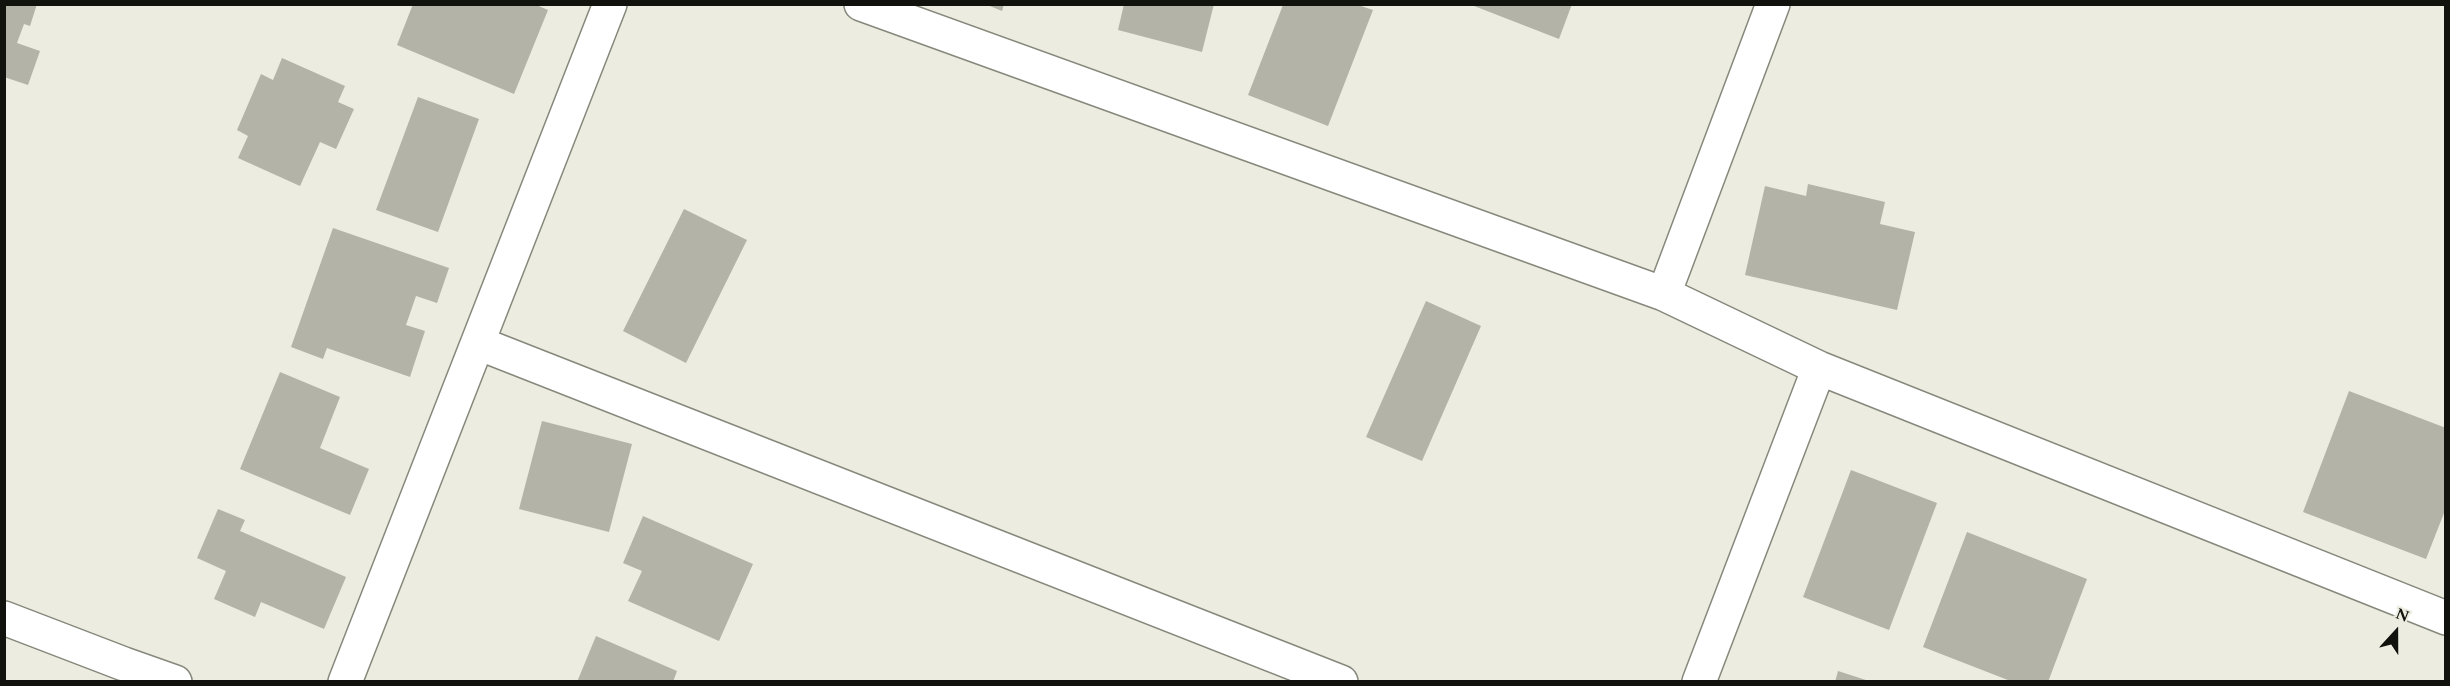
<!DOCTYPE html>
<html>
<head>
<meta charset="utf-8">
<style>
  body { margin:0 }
  #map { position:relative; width:2450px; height:686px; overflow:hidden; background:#ecede0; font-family:Spectral,serif }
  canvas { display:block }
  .frame { position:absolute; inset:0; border:6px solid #11110d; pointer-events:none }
  .north { position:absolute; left:2366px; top:602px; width:60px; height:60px; -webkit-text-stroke:4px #ecede0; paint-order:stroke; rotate:21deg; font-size:16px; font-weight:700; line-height:24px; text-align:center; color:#11110d }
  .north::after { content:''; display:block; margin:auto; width:21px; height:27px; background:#11110d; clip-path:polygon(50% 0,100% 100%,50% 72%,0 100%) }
</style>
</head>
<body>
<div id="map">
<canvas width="2450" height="686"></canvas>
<div class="frame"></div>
<div class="north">N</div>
</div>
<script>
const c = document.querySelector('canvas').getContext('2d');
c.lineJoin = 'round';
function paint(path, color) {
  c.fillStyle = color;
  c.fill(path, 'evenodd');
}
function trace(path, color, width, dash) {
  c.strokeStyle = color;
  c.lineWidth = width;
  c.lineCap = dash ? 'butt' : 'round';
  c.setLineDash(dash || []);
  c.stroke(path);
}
paint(new Path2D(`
  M 4,4 L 37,4 L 30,26 L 24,24 L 17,43 L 40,51 L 28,85 L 4,77 Z
  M 413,4 L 534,4 L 548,10 L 514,94 L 397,45 Z
  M 985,4 L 1004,4 L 1002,11 Z
  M 1124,4 L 1214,4 L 1202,52 L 1118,30 Z
  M 1469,4 L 1572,4 L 1559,39 Z
  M 1283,5 L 1358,5 L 1373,10 L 1328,126 L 1248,95 Z
  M 282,58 L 345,86 L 338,102 L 354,109 L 336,149 L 320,142 L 300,186 L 238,158 L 248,136 L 237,130 L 261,74 L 273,80 Z
  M 418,97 L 479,119 L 438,232 L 376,210 Z
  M 1808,184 L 1885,202 L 1880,224 L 1915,232 L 1897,310 L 1745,275 L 1765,186 L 1806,196 Z
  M 684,209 L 747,240 L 686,363 L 623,331 Z
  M 333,228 L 449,268 L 437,303 L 416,296 L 406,325 L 425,331 L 410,377 L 327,348 L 323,359 L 291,347 Z
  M 1426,301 L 1481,326 L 1422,461 L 1366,437 Z
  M 280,372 L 340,397 L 320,448 L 369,469 L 350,515 L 240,469 Z
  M 2349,391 L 2446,428 L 2446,508 L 2426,559 L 2303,512 Z
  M 542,421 L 632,444 L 609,532 L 519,509 Z
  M 1851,470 L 1937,503 L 1889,630 L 1803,597 Z
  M 218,509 L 245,520 L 240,531 L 346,577 L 324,629 L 261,602 L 255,617 L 214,599 L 226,571 L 197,558 Z
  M 643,516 L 753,564 L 719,641 L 628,601 L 642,571 L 623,563 Z
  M 1967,532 L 2087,579 L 2048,682 L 2013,682 L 1923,647 Z
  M 596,636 L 677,671 L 673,682 L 577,682 Z
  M 1838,671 L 1869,681 L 1869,682 L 1835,682 Z`), '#b3b3a7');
const street = new Path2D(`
  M 861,4 L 1664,294 L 1819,368 L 2446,618
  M 1664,294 L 1773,4
  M 478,343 L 1341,682
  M 4,618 L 124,664 L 175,682
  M 345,682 L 610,4
  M 1699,682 L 1819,368`);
trace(street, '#87887c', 36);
trace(street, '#fff', 33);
</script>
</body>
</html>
